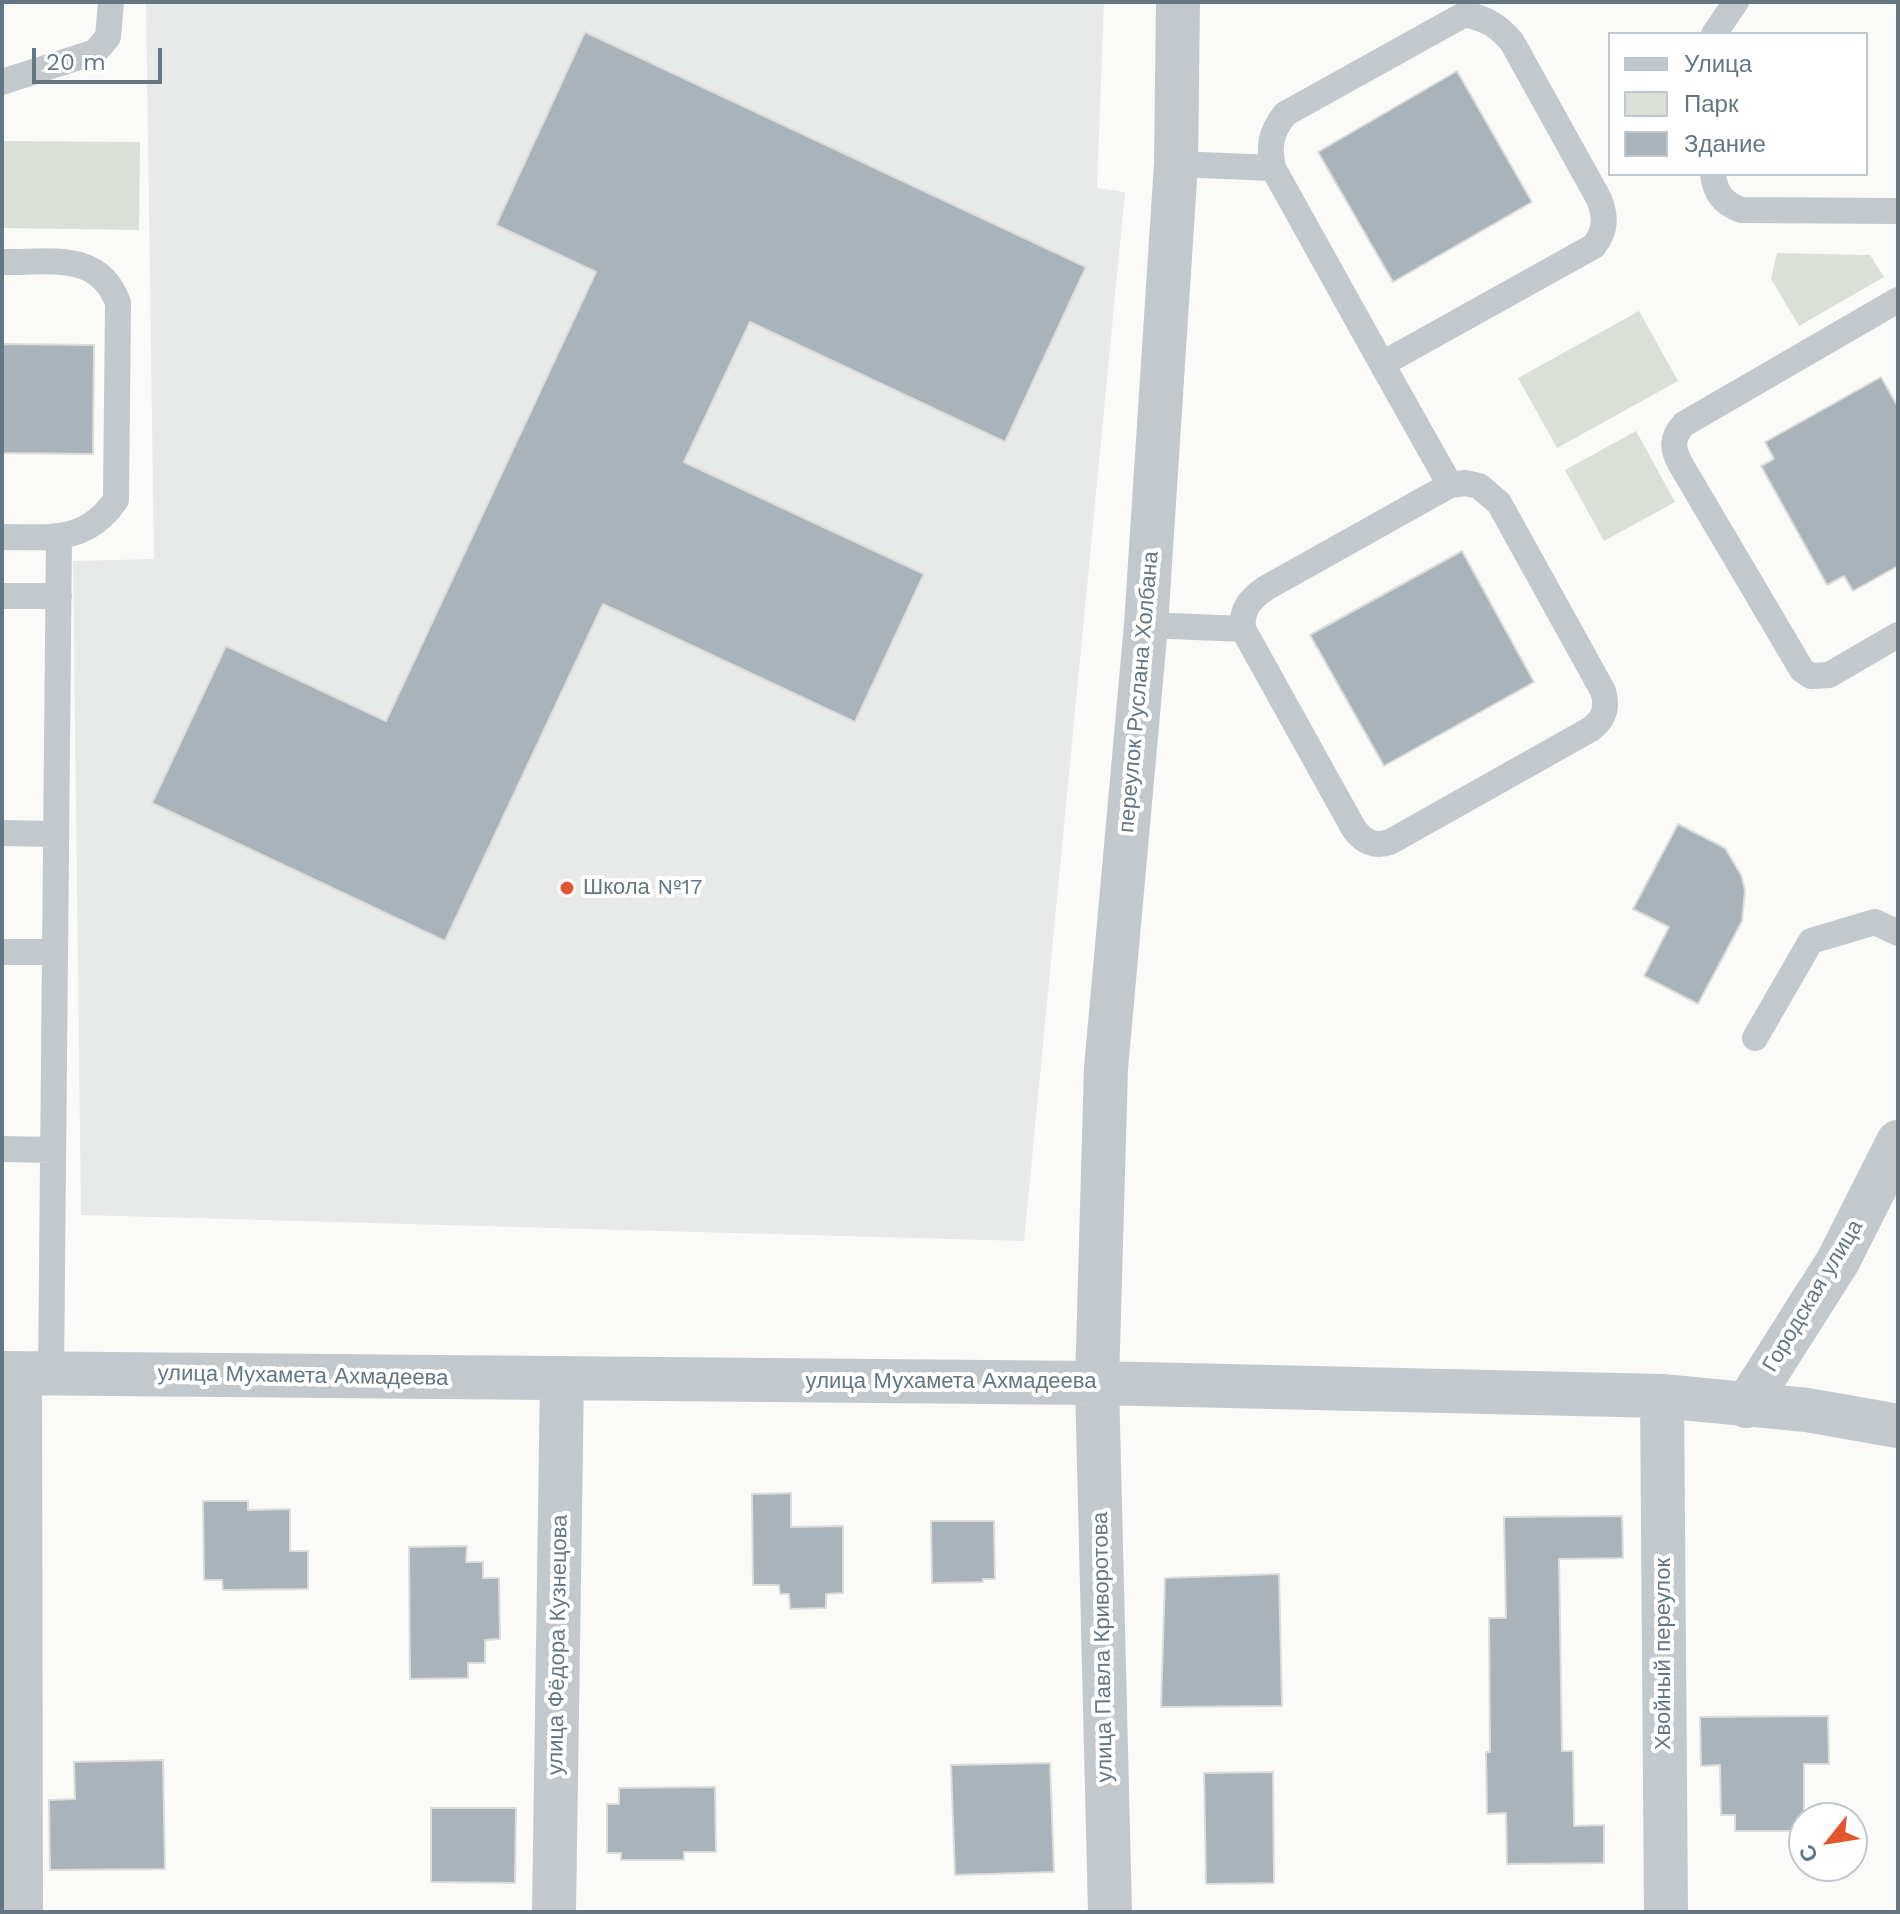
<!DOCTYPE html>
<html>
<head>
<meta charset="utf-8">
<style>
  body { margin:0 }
  #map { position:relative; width:1900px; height:1914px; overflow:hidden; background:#fafaf8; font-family:"Work Sans",sans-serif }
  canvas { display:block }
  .frame { position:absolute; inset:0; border:4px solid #657683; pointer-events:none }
  .legend { position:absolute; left:1608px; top:32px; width:260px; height:144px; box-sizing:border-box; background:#fff; border:2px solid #c1c8cd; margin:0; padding:10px 14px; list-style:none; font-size:24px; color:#657683 }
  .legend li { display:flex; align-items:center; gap:16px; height:40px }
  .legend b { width:40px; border:2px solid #c1c8cd }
  .north { position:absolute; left:1788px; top:1802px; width:80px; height:80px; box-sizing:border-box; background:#fff; border:2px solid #c1c8cd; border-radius:50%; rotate:240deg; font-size:22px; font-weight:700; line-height:32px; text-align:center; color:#657683 }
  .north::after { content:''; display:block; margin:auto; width:28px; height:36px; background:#e4572e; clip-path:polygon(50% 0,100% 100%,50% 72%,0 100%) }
  .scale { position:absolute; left:32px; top:48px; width:130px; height:36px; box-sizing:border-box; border:4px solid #657683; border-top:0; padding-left:10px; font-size:24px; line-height:28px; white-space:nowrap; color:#657683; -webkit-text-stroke:6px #fff; paint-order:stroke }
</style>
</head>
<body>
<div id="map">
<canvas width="1900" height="1914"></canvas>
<div class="frame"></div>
<ul class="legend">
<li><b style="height:10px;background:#c3c8cc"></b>Улица</li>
<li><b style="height:22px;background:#dadfd7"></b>Парк</li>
<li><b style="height:22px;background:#aab3b9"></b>Здание</li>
</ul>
<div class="north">С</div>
<div class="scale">20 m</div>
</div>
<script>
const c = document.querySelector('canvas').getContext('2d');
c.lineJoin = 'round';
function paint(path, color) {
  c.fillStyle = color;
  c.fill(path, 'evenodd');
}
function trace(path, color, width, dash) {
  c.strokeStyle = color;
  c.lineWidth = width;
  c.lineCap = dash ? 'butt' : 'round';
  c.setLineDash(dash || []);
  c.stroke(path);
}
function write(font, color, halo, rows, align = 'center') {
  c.font = font + ' "Work Sans",sans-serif';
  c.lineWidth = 8;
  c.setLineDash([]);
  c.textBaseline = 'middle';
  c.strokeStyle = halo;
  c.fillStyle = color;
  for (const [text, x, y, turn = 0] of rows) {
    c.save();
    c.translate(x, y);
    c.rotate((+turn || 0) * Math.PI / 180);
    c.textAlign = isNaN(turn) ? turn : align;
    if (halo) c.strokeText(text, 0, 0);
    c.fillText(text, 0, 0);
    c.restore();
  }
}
paint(new Path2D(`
  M 146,2 L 1104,2 L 1097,188 L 1125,192 L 1024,1241 L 81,1215 L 73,561 L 154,559 Z`), '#e8e9e9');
paint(new Path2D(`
  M 2,141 L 140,142 L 139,230 L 2,228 Z
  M 1777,253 L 1870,255 L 1884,277 L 1799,326 L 1771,279 Z
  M 1639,311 L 1678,381 L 1557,448 L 1518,378 Z
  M 1636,431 L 1675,502 L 1604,541 L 1565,470 Z`), '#dadfd7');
const building = new Path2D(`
  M 585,32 L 1086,267 L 1005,442 L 750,322 L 684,462 L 924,574 L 855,722 L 603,604 L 445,941 L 152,803 L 226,646 L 386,721 L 596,272 L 496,225 Z
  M 1457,71 L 1532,202 L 1393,282 L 1318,152 Z
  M 2,344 L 94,345 L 93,454 L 2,453 Z
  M 1881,377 L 1898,407 L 1898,566 L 1853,591 L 1844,576 L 1827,585 L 1761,466 L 1774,459 L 1765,442 Z
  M 1462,551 L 1534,682 L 1384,766 L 1310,635 Z
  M 1678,824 L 1725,848 L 1741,875 L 1745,890 L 1742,921 L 1698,1004 L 1644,976 L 1669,927 L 1633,909 Z
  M 791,1493 L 791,1527 L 843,1526 L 843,1593 L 826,1594 L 826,1608 L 790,1609 L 789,1594 L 780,1594 L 779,1585 L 753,1585 L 752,1494 Z
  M 203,1501 L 248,1501 L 248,1510 L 290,1509 L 290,1551 L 308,1551 L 308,1589 L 223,1590 L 222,1580 L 204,1580 Z
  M 1622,1516 L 1623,1558 L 1559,1559 L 1562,1751 L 1573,1751 L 1574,1826 L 1604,1825 L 1604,1863 L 1507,1864 L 1506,1813 L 1487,1814 L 1486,1752 L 1490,1752 L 1489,1618 L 1506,1618 L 1504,1517 Z
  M 931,1521 L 994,1521 L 995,1579 L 983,1579 L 983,1582 L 932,1583 Z
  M 467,1546 L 466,1562 L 483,1562 L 483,1578 L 499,1578 L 500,1639 L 485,1640 L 485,1663 L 468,1663 L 468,1678 L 410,1679 L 409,1547 Z
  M 1279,1574 L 1282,1706 L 1161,1707 L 1165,1578 Z
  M 1828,1716 L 1829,1764 L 1804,1764 L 1804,1831 L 1735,1831 L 1735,1815 L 1721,1815 L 1720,1765 L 1701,1766 L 1700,1717 Z
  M 163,1760 L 165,1869 L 50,1870 L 49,1800 L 75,1799 L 74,1762 Z
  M 1050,1763 L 1054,1872 L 955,1875 L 951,1765 Z
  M 1273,1772 L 1274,1883 L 1206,1884 L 1204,1773 Z
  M 715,1787 L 716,1852 L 684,1852 L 684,1860 L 621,1860 L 621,1853 L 607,1853 L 607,1804 L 619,1804 L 619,1788 Z
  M 431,1808 L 516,1808 L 515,1883 L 431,1882 Z`);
paint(building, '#aab3b9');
trace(building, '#dcdcda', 2);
trace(new Path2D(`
  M 1465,14 C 1486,19 1498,25 1512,42 L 1599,199 C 1606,217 1606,230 1594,246 L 1382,364 L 1273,168 C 1268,146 1271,132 1285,114 Z
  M 1714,34 L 1736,2
  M 2,82 L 95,52 L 108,37 L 111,2
  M 1176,164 L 1273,168
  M 1713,174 C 1715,193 1723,203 1741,210 L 1898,211
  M 2,262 C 48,263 99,250 118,303 L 116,500 C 85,544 50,537 2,537
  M 1898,300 L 1684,424 C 1671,438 1672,449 1681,465 L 1802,670 L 1811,676 L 1829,675 L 1898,635
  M 1382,364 L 1450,485
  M 1465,483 L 1479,486 L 1499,503 L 1603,691 C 1608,707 1605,718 1591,729 L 1390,842 C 1374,847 1364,842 1354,829 L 1243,629 C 1241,609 1250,599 1266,588 L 1450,485 Z
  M 2,596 L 59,596
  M 1146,625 L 1243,629
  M 2,833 L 56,834
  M 2,952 L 55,952
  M 1755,1038 L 1811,941 L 1875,922 L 1898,933
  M 2,1149 L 53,1150
  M 51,1374 L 59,537`), '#c3c8cc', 26);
trace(new Path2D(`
  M 2,1373 L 1097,1383 L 1662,1396 L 1807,1410 L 1898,1426
  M 20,1373 L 21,1912
  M 1662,1396 L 1666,1912
  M 1746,1406 L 1838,1261 L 1898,1142
  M 554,1912 L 562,1378
  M 1110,1912 L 1097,1383 L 1106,1068 L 1146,625 L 1176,164 L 1178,2`), '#c3c8cc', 44);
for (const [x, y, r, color] of [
  [567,888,8,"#e4572e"]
]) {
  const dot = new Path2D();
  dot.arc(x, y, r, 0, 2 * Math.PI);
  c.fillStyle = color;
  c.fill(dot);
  trace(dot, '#fff', 3);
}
write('22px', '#657683', '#fff', [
  ["переулок Руслана Холбана",1139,692,-85],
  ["Городская улица",1813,1296,-59],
  ["улица Мухамета Ахмадеева",303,1376,1],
  ["улица Мухамета Ахмадеева",951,1382],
  ["улица Фёдора Кузнецова",558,1645,-89],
  ["улица Павла Криворотова",1103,1647,-91],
  ["Хвойный переулок",1664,1654,-90]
]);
write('22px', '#657683', '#fff', [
  ["Школа №17",583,888]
], 'left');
</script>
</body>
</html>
